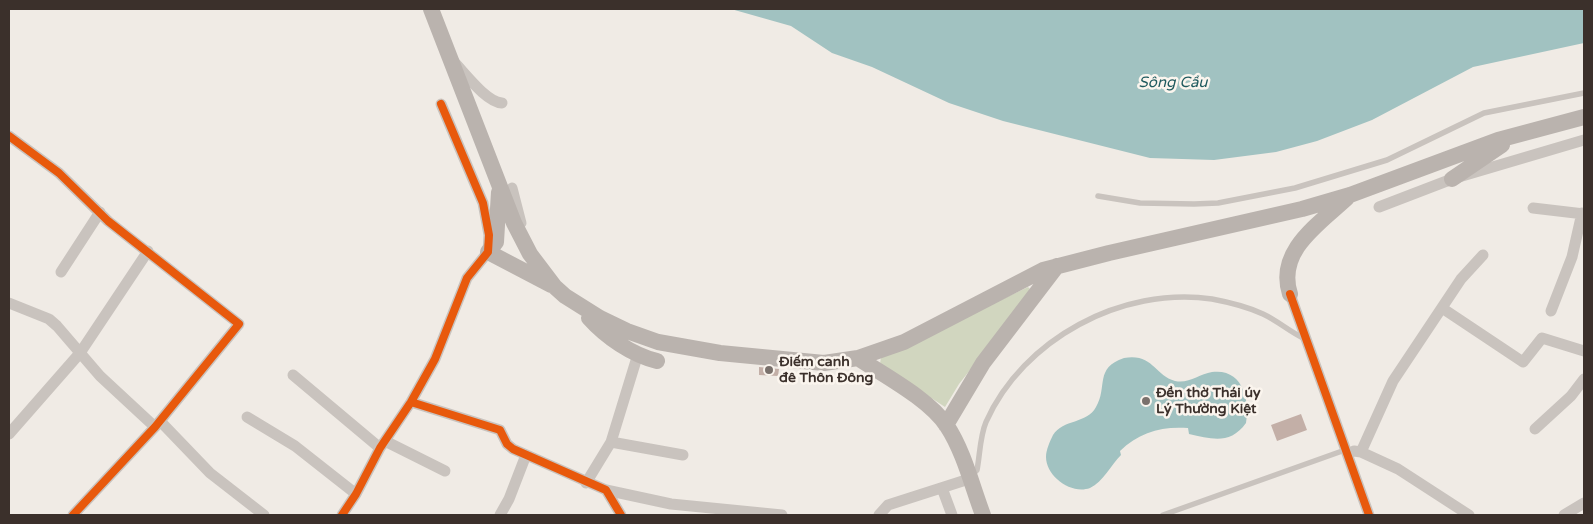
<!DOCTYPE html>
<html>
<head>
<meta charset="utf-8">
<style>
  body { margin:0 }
  #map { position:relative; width:1593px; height:524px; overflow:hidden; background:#f0ebe5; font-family:"Varela Round",sans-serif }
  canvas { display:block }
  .frame { position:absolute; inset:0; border:10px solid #3b302b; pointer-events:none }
</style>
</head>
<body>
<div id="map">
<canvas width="1593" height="524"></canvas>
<div class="frame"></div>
</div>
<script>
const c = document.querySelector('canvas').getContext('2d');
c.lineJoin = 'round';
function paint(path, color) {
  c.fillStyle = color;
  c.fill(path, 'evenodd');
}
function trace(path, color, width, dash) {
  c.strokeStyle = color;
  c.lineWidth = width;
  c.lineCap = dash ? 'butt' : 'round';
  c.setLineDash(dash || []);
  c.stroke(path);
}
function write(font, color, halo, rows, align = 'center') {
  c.font = font + ' "Varela Round",sans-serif';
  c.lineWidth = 5;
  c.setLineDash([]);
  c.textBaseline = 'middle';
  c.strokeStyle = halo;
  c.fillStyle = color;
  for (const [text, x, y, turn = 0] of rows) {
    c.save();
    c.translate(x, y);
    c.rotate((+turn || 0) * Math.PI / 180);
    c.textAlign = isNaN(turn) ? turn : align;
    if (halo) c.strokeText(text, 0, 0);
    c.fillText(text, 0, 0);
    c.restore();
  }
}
paint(new Path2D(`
  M 1028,287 L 1030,289 L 1025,300 L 959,384 L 945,407 L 880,364 L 881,357 Z`), '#d1d6bf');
paint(new Path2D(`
  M 731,9 L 1584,9 L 1584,43 L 1473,67 L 1372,120 L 1317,141 L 1276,152 L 1214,160 L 1150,158 L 1003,121 L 949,103 L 872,67 L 832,53 L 791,26 Z
  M 1124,358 C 1153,353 1154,375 1175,381 C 1189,384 1199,374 1212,372 C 1243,368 1250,400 1246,423 C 1230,445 1212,439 1189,434 L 1188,428 C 1162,426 1139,432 1120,451 L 1121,455 C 1111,465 1103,482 1090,488 C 1071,495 1046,476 1046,457 C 1046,450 1050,441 1053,435 C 1063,419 1087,424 1096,407 C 1108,387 1094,368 1124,358 Z`), '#a1c2c1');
paint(new Path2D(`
  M 759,367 L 779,369 L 778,376 L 759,375 Z
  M 1301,414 L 1307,430 L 1277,441 L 1271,425 Z`), '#c3afa7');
trace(new Path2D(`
  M 1098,196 L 1140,203 L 1194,204 L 1218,203 L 1295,188 L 1387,160 L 1484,113 L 1584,93
  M 972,475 L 977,470 C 980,454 980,436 986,422 C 1023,339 1122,286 1212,299 C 1228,302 1248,307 1263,314 C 1278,321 1290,332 1305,339
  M 1163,515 L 1345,450`), '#c9c3be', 5.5);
trace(new Path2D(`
  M 453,61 C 465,73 486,102 502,103
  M 9,136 L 59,173 L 108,221 L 239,324 L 155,427 L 73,515
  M 512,188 L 521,223
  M 1379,207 L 1452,179 L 1584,140
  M 1533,208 L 1584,214
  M 61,272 L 100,212
  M 1290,294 L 1369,515
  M 9,303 L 49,319 L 57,326 L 100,376 L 155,427
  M 1442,308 L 1523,362 L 1542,338 L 1584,351
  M 1551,311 L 1572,257 L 1582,213
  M 293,375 L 380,448
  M 411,402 L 500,430 L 507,444 L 513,449 L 606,490 L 621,515
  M 247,417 L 295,446 L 356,494
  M 160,421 L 210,473 L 264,515
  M 1535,429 L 1571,396 L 1584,379
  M 9,434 L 80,353 L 148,251
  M 385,441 L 445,471
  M 611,442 L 683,455
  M 1354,451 L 1361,452 L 1398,469 L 1469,515
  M 1361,452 L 1393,381 L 1461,279 L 1483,255
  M 586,483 L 611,442 L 638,354
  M 942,488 L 952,515
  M 606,490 L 671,504 L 782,515
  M 342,515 L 356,494 L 380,448 L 411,402 L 435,359 L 467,278 L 488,252 L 489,235 L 483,203 L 441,104
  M 500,515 L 509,499 L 526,455
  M 879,515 L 888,505 L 969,479
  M 1564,515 L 1584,503`), '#c9c3be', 11);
trace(new Path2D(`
  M 431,9 L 514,223 L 530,254 L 555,287 L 565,296 L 600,318 L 627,331 L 658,342 L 720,353 L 824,363 L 858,358 L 904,342 L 1043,270 L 1109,253 L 1302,209 L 1350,195 L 1498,140 L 1584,117
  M 1452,179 L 1502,145
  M 499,192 L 496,242 L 488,252 L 551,285
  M 1290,294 C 1276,251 1319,224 1347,198
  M 589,318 C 606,337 632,355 657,361
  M 858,358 C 885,376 929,399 947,426 C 964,452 972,486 983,515
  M 946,425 L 983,363 L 1057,266`), '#bab3ae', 16);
trace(new Path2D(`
  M 9,136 L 59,173 L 108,221 L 239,324 L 155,427 L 73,515
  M 1290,294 L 1369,515
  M 411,402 L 500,430 L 507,444 L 513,449 L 606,490 L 621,515
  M 342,515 L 356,494 L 380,448 L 411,402 L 435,359 L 467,278 L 488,252 L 489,235 L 483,203 L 441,104`), '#e8590c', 8);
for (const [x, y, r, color] of [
  [769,370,5,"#7a716c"],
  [1146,401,5,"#7a716c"]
]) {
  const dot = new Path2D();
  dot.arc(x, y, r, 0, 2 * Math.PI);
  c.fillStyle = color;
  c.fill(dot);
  trace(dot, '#fbf5ee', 2);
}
write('bold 14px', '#3b302b', '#fbf5ee', [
  ["Điếm canh",779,362],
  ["đê Thôn Đông",779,378],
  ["Đền thờ Thái úy",1156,393],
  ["Lý Thường Kiệt",1156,409]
], 'left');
write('italic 15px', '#1f5a5e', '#fbf5ee', [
  ["Sông Cầu",1173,83]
]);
</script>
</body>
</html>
